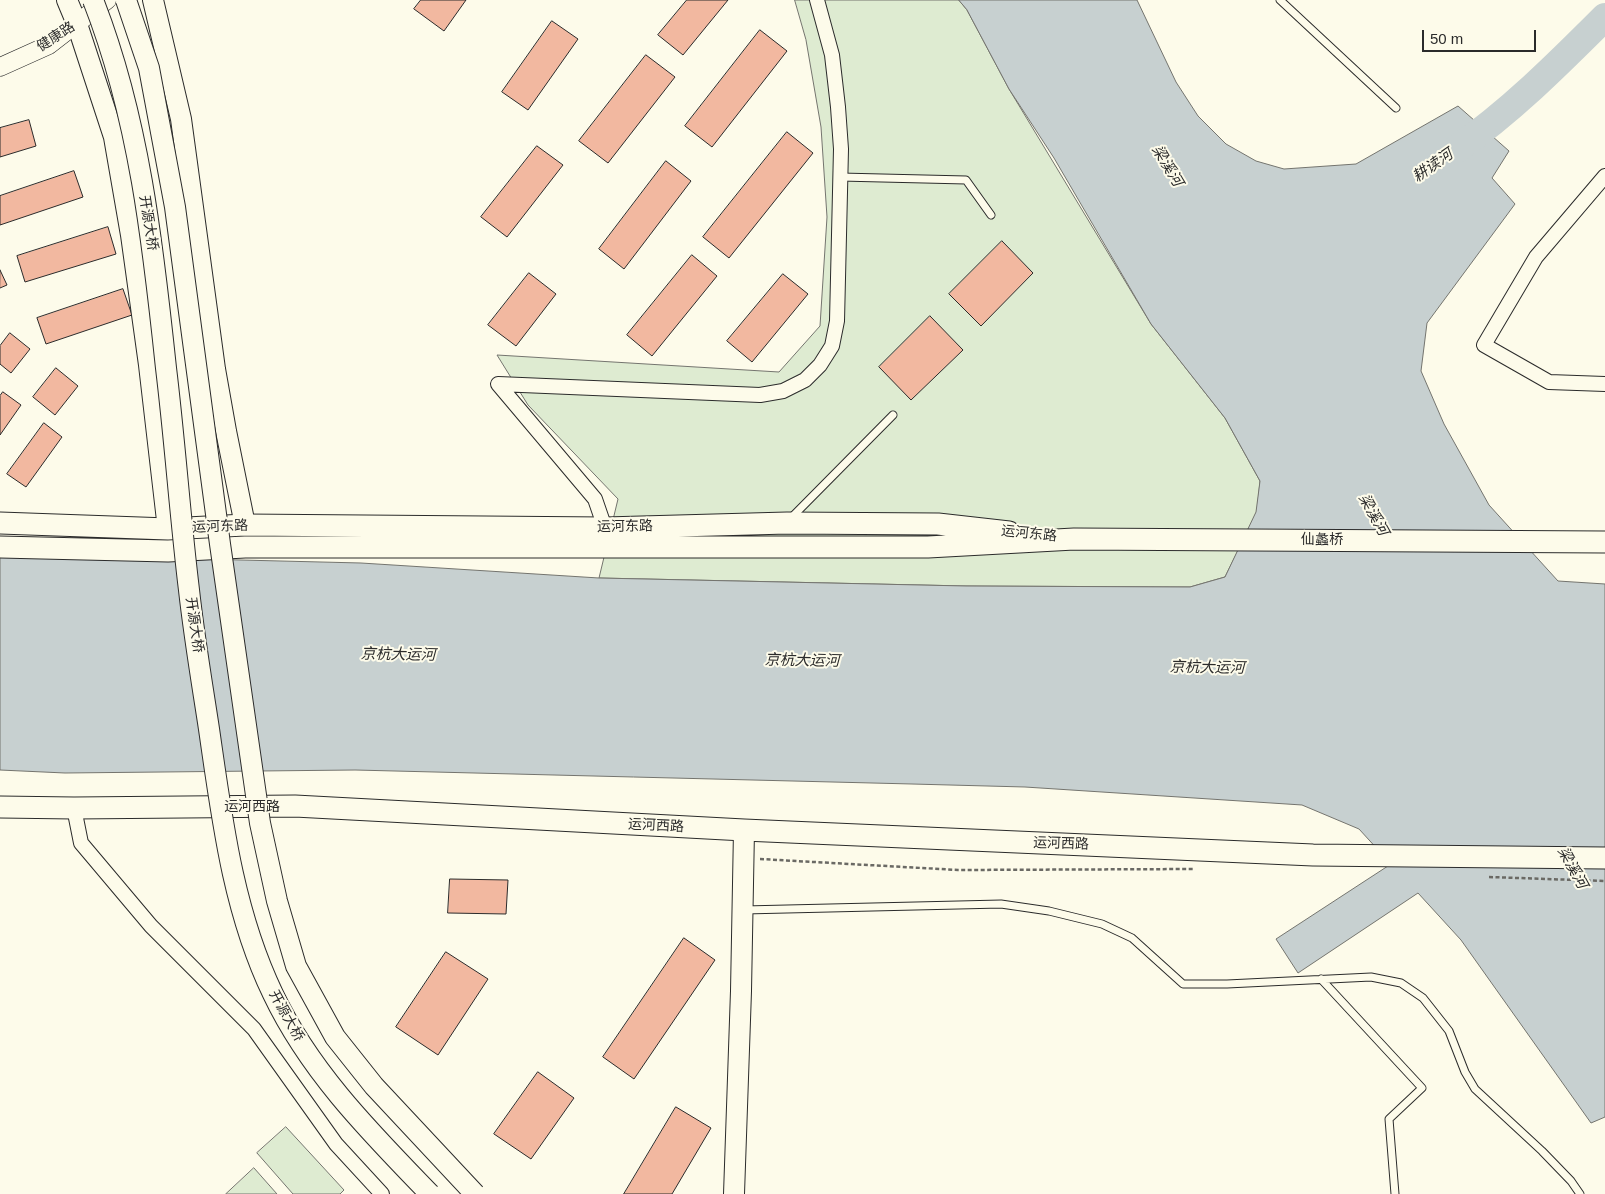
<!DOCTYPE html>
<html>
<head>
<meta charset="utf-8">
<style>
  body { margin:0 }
  #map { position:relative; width:1605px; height:1194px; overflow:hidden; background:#fdfbea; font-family:Helvetica,sans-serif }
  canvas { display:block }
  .scale { position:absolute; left:1422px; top:30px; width:114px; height:22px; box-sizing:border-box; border:2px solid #2b2b2b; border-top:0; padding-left:6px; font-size:15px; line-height:18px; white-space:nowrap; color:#2b2b2b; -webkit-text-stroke:4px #fdfbea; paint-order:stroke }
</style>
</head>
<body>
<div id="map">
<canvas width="1605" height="1194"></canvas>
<div class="scale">50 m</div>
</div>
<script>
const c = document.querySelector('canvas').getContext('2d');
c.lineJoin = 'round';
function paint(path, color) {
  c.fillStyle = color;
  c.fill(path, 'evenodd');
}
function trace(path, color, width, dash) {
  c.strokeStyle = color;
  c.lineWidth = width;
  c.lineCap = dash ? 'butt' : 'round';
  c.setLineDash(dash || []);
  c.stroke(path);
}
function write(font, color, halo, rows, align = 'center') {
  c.font = font + ' Helvetica,"Noto Sans SC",sans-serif';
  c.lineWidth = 4;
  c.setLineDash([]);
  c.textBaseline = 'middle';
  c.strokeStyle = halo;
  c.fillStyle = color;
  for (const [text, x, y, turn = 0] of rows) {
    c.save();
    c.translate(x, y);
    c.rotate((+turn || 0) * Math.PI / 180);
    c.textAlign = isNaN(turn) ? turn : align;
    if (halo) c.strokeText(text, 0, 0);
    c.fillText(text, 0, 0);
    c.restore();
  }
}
const green = new Path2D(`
  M 795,0 L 959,0 L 967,10 L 1009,89 L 1151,324 L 1225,418 L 1260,481 L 1257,512 L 1225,577 L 1190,587 L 966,586 L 599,578 L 618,499 L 528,405 L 497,355 L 779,372 L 820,326 L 827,217 L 821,127 L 806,40 Z
  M 286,1127 L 344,1190 L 340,1194 L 293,1194 L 257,1153 Z
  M 254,1168 L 277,1194 L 226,1194 Z`);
paint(green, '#deebd1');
trace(green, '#74746e', 1);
const water = new Path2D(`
  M 959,0 L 1137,0 L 1176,82 L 1198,116 L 1226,144 L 1256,161 L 1284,169 L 1356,164 L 1458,106 L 1509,151 L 1492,178 L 1515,204 L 1427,323 L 1421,371 L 1444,424 L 1489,505 L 1558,581 L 1605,584 L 1605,1117 L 1591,1123 L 1461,940 L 1418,893 L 1298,973 L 1276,939 L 1391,864 L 1359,829 L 1302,805 L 1025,787 L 912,784 L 355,770 L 65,773 L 0,770 L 0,554 L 361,563 L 599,578 L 966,586 L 1190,587 L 1225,577 L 1256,512 L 1260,481 L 1225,418 L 1151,324 L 1054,158 L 1009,89 L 967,10 Z`);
paint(water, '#c7d0d0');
trace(water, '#74746e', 1);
trace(new Path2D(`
  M 1454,151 C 1510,112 1557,65 1605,17`), '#c7d0d0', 28);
const building = new Path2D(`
  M 421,0 L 466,0 L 444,31 L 414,9 Z
  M 687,0 L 728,0 L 683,55 L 658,35 Z
  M 552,21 L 578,39 L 528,110 L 502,92 Z
  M 760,30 L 787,51 L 712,147 L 685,126 Z
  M 646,55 L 675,77 L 608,163 L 579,141 Z
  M 29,120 L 36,146 L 0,157 L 0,128 Z
  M 787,132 L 813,153 L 729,258 L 703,237 Z
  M 537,146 L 563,165 L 507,237 L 481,217 Z
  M 666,161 L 691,181 L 624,269 L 599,249 Z
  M 74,171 L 83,197 L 0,225 L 0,196 Z
  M 108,227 L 116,254 L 25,282 L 17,256 Z
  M 1002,241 L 1033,273 L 981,326 L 949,294 Z
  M 692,255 L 717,276 L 652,356 L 627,335 Z
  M 0,270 L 7,285 L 0,288 Z
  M 529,273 L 556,294 L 516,346 L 488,325 Z
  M 783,274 L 808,294 L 752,362 L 727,341 Z
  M 123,289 L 132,315 L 46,344 L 37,318 Z
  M 930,316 L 963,350 L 911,400 L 879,367 Z
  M 10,333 L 30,349 L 11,373 L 0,364 L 0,346 Z
  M 56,368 L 78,386 L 55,415 L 33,397 Z
  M 3,392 L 21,405 L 0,435 L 0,396 Z
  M 44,423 L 62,437 L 26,487 L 7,474 Z
  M 450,879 L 508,880 L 506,914 L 448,913 Z
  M 684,938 L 715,960 L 634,1079 L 603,1057 Z
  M 446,952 L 488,979 L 438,1055 L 396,1027 Z
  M 538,1072 L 574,1098 L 531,1159 L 494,1134 Z
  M 676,1107 L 711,1128 L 672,1194 L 624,1194 Z`);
paint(building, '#f2b8a0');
trace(building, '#2b2b2b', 1);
const service = new Path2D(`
  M 1280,0 L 1396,108
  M 840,177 L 966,180 L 991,215
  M 790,519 L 893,415
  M 744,910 L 1001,904 L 1049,911 L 1102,924 L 1132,938 L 1183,984 L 1227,984 L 1371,977 L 1401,983 L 1423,998 L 1449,1031 L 1465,1072 L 1475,1089 L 1542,1151 L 1571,1181 L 1580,1194
  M 1321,979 L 1422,1088 L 1389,1119 L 1395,1194`);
const minor = new Path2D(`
  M 1605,176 L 1536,257 L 1484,345 L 1549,382 L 1605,384
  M 605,528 L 595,499 L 498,384 L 760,395 L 783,391 L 805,380 L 820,365 L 832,346 L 837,321 L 841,149 L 838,107 L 832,55 L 817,0
  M 74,808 L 81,843 L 151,926 L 254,1029 L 336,1144 L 382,1194`);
const tertiary = new Path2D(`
  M 0,67 L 49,45 L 107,0`);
const secondary = new Path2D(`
  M 67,0 L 77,24 L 114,137 L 131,235 L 149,365 L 168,529
  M 153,0 L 181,119 L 215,369 L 226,431 L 245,525
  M 734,1194 L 741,991 L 744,830`);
const primary = new Path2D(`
  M 0,523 L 168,529 L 245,525 L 605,528 L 787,523 L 938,524 L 1009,532
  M 0,547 L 168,551 L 245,547 L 928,547 L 1074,539 L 1605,542
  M 0,807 L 74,808 L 295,806 L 744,830 L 1313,855 L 1605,858`);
trace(service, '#2b2b2b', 9);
trace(minor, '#2b2b2b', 16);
trace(tertiary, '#2b2b2b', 19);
trace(secondary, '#2b2b2b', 22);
trace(primary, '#2b2b2b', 23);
trace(new Path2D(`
  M 760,859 L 958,870 L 1194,869
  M 1489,877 L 1605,881`), '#6a6964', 2.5, [4, 2.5]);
trace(service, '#fdfbea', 7);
trace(minor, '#fdfbea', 14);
trace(tertiary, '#fdfbea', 18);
trace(secondary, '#fdfbea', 20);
trace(primary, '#fdfbea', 21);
const secondaryBridge = new Path2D(`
  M 93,0 C 139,117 153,244 166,368 C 175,442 180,516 189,590 C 194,636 202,683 209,729 C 222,819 233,911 273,994 C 310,1072 371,1133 430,1194
  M 126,0 L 149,68 L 175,207 L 220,544 L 260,823 L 277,901 L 296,966 L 335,1037 L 374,1086 L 475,1194`);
trace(secondaryBridge, '#2b2b2b', 22, []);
trace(secondaryBridge, '#fdfbea', 20);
write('14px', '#2b2b2b', '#fdfbea', [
  ["健康路",56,37,-33],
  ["开源大桥",148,223,81],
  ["运河东路",220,527,-2],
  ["运河东路",625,527,-1],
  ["运河东路",1029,534,6],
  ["仙蠡桥",1322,540],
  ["开源大桥",194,625,82],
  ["运河西路",252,807],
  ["运河西路",656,826,3],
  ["运河西路",1061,844,2],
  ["开源大桥",286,1016,61]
]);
write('italic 15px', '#2b2b2b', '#fdfbea', [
  ["梁溪河",1167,166,59],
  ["耕读河",1433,166,-35],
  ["梁溪河",1373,515,61],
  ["京杭大运河",398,655,1],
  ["京杭大运河",802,661,1],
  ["京杭大运河",1207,668,1],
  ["梁溪河",1572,868,61]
]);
</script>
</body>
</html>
